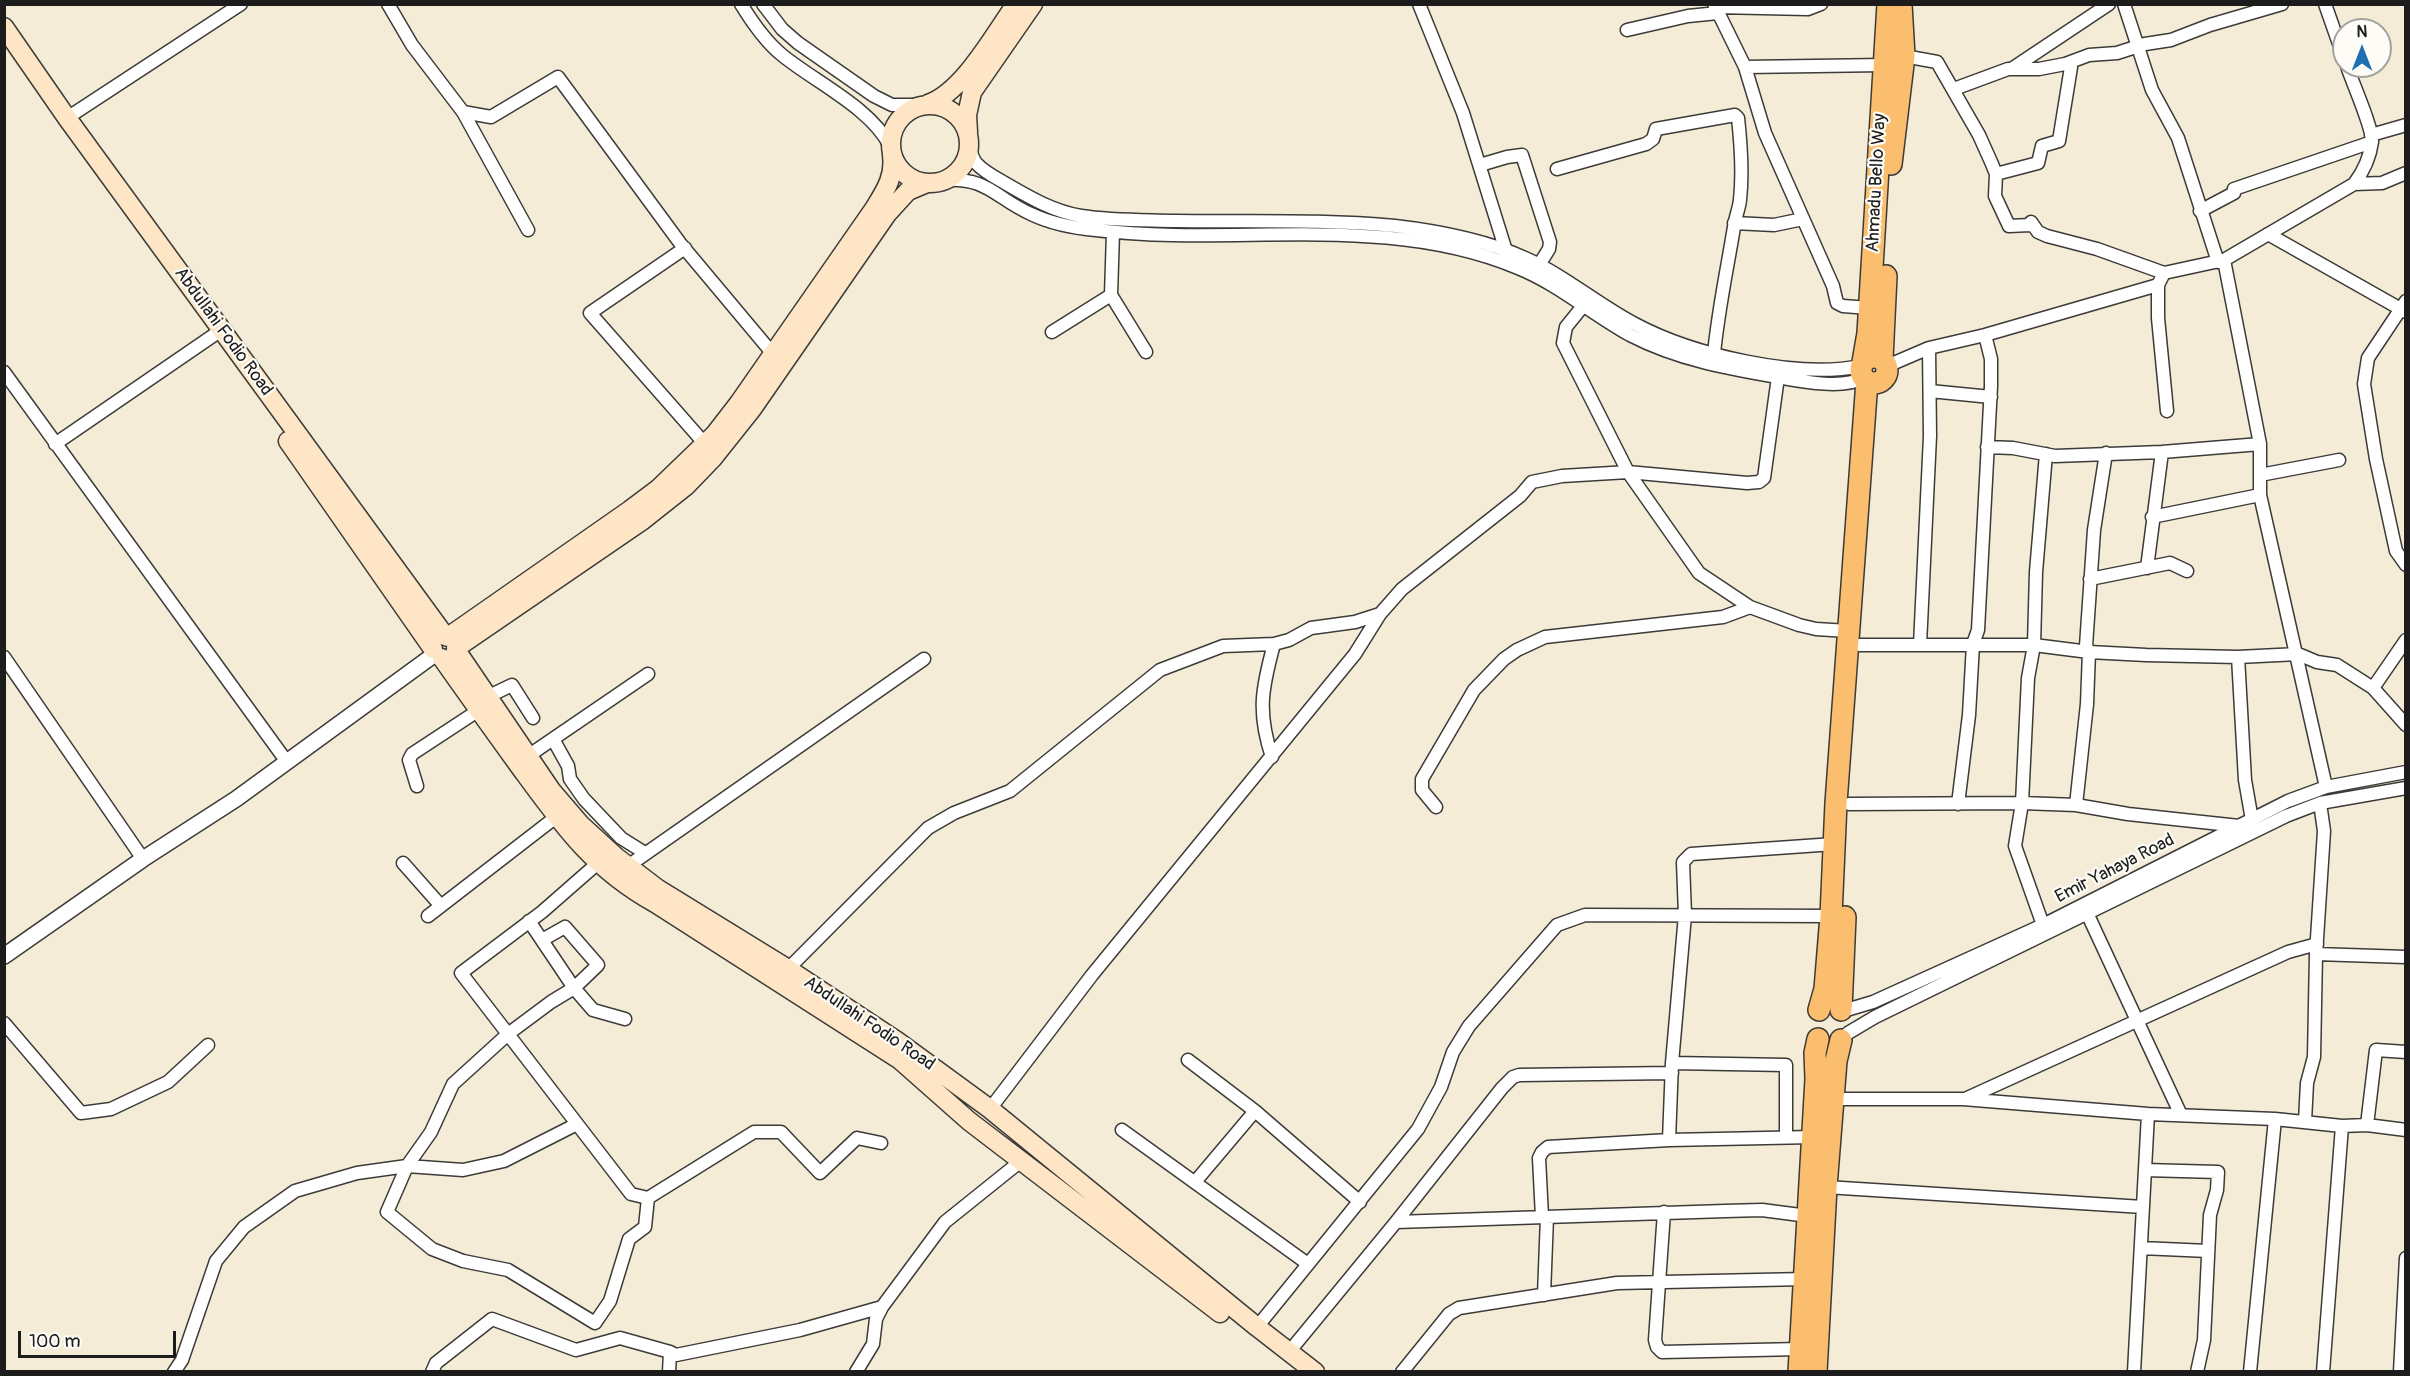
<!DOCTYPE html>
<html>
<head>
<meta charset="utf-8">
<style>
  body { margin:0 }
  #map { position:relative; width:2410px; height:1376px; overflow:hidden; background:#f4ecd7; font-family:Pangolin,sans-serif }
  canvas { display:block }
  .frame { position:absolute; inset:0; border:6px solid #1c1c1c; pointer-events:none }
  .north { position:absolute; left:2332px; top:18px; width:60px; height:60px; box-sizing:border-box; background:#fdfcf7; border:2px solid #a3a29f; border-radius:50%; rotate:0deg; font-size:16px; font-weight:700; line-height:24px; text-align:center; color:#1c1c1c }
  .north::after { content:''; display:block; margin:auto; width:21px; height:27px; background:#1f6fb2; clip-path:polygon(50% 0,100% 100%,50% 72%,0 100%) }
  .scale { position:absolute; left:18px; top:1331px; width:158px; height:27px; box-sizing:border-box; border:3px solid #1c1c1c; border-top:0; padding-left:8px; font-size:18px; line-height:21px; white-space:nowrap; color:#1c1c1c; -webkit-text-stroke:4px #fdfcf7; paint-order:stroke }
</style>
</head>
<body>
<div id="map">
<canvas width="2410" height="1376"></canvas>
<div class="frame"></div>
<div class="north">N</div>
<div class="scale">100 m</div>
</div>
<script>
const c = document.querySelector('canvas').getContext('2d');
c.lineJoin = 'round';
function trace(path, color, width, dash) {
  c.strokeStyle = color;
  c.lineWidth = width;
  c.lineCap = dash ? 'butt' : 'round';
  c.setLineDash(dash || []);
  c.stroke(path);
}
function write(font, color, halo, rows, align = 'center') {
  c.font = font + ' Pangolin,sans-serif';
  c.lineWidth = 4.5;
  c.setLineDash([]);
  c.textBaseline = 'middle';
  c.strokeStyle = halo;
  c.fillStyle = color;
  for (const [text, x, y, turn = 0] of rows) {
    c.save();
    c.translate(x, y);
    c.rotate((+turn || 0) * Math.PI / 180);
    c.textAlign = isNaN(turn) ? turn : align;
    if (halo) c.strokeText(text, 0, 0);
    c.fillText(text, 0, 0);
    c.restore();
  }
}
const minor = new Path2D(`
  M 388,4 L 412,45 L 463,112 L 491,117 L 558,77 L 680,243 L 773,354
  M 741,4 C 752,22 766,42 782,55 C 815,82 871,108 890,146
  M 763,4 L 782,29 L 798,43 L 874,96 L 892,105 L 921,105
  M 1419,4 L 1463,113 L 1506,251
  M 1714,4 L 1745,67 L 1765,133 L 1833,286 L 1837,303 L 1843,306 L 1869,308
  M 2124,4 L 2152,90 L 2178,138 L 2218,262
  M 2325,4 L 2344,58
  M 1716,7 L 1808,9 L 1821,4
  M 1627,30 L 1688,16 L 1718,13
  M 1904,56 L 1937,62 L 1979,135 L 1992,164 L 1996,174 L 1995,196 L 2009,226 L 2030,225 L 2031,222 L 2038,232 L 2047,236 L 2097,249 L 2164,273
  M 1745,67 L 1884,65
  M 2013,68 L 2109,4
  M 1954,89 L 2008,69 L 2039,69 L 2065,64 L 2089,55 L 2117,53 L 2145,44 L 2171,40 L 2210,25 L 2282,4
  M 463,112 L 528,230
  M 67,118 L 241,4
  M 2371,135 L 2406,125
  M 969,145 C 971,151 972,158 976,163 C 983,171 994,177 1003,182 C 1029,197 1052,211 1081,216 C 1113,221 1145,220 1176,221 C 1249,222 1323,219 1395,226 C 1438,231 1485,240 1525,258 C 1564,275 1597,304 1635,324 C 1693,355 1797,379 1861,366
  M 1480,165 L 1507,157 L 1522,155 L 1550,242 L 1549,249 L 1539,265
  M 1557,169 L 1646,144 L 1653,139 L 1656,129 L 1735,115 L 1738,118 C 1741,145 1743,173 1740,200 C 1739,209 1735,218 1734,227 C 1727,270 1718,311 1714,354
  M 1996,174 L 2038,163 L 2042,146 L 2059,141 L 2071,67 L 2065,64
  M 944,180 C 988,177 995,198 1031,214 C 1052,224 1073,228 1096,230 C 1236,247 1384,212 1518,268 C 1558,284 1592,314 1630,335 C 1678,360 1730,369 1783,378 C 1805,382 1844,389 1863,378
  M 2354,184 L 2382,183 L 2406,173
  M 2200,211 L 2234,193 L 2234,189 L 2372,142
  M 1734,223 L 1774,225 L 1803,219
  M 2268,234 L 2406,312
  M 685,248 L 590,313 L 705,444
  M 2224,260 L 2260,444 L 2260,495 L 2326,787
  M 2158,285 L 2158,318 L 2167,411
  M 1111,295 L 1146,352
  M 2406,301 L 2368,358 L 2364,384 L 2376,459 L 2396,551 L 2406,565
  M 1583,306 L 1566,327 L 1563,343 L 1628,472 L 1699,573 L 1750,607 L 1799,625 L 1816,629 L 1848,631
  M 1052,332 L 1111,295 L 1113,232
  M 1887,366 L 1929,348 L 1985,335 L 2158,285 L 2164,273 L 2224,260 L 2354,184 C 2363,172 2370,157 2372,142 C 2373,128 2352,82 2347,66
  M 4,372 L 287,762
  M 1930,391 L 1991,397
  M 55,444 L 214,335
  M 1987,447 L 2013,448 L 2055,456 L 2162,452 L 2260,444
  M 2260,475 L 2339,460
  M 2152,517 L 2260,495
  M 2147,568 L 2162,452
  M 2090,579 L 2170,563 L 2187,571
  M 1859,645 L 2034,645 L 2089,652 L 2146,655 L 2238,657 L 2298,654 L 2317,662 L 2337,665 L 2373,688 L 2406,725
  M 1920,645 L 1930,436 L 1929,348
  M 4,657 L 143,859
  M 2238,657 L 2245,780 L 2252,820
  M 2373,688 L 2406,640
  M 487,697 L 512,685 L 533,718
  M 553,739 L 568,766 L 570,779 L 584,799 L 621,838 L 645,853
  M 528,756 L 648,674
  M 1272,757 C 1257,712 1262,688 1274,644
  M 417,786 L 409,760 L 412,754 L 479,710
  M 1849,804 L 2022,803 L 2076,805 L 2128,814 L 2239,826
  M 1958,804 L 1969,715 L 1973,644 L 1978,630 L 1991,386 L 1991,359 L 1985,335
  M 2076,805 L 2087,704 L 2089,652 L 2086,646 L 2094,530 L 2106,453
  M 1436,807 L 1422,790 L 1422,779 L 1474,690 L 1504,659 L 1517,650 L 1545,637 L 1723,617 L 1750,607
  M 403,863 L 441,906
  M 598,863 L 542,912 L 461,973 L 631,1194 L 648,1198 L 754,1132 L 781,1132 L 820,1173 L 857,1138 L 881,1143
  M 628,866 L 924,659
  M 2087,913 L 2181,1115
  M 428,916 L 556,817
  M 529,921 L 574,988 L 551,1002 L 508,1034 L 453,1084 L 431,1132 L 407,1166 L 387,1212 L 432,1249 L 463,1261 L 508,1270 L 595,1323 L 610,1301 L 629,1239 L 645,1227 L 648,1198
  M 2043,925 L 2015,846 L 2022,803 L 2028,678 L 2034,645 L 2036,572 L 2046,454
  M 542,940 L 565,927 L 598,965 L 574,988 L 593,1010 L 625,1019
  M 2316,954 L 2406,957
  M 788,969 L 928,828 L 954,813 L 1010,791 L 1160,670 L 1223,646 L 1274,644 L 1289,640 L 1311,628 L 1355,622 L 1380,614
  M 1843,1011 L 1873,1002 L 2043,925 L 2288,801 L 2326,787 L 2406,772
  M 4,1023 L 81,1113 L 111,1109 L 168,1082 L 208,1045
  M 1848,1033 L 1875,1017 L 2286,816 L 2320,803 L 2406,788
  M 1188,1060 L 1255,1111 L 1360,1202
  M 1672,1063 L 1786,1065 L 1786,1137
  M 1833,1099 L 1963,1099 L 2148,1114 L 2275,1119 L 2342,1126 L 2367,1125 L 2406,1130
  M 1965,1099 L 2288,952 L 2317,944
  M 990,1109 L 1092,975 L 1355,654 L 1380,614 L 1402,589 L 1520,496 L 1532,482 L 1562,476 L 1628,472 L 1747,483 L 1759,482 L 1764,478 L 1778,377
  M 2305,1121 L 2307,1083 L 2314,1057 L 2316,954 L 2324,831 L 2320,803
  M 2367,1125 L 2376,1050 L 2406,1052
  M 1122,1130 L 1308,1264
  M 1669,1140 L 1672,1063 L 1685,915 L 1683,862 L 1691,854 L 1834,844
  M 2145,1170 L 2218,1172 L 2217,1190 L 2210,1215 L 2204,1340 L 2197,1372
  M 1195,1182 L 1255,1111
  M 1826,1187 L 2143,1207
  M 1664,1212 L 1655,1340 L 1657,1347 L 1662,1352 L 1800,1349
  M 1542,1217 L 1539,1158 L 1542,1152 L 1548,1147 L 1669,1140 L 1813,1137
  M 1396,1222 L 1725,1211 L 1762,1210 L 1808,1216
  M 2141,1248 L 2208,1251
  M 1544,1295 L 1547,1217
  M 1257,1327 L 1418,1129 L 1441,1087 L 1453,1052 L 1469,1026 L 1557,925 L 1585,915 L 1831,916
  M 1289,1352 L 1396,1222 L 1502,1088 L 1513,1077 L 1519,1075 L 1672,1073
  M 174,1372 L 182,1360 L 216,1261 L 244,1227 L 295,1191 L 357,1173 L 407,1166 L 463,1170 L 504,1161 L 577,1124
  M 432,1372 L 436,1363 L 492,1319 L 576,1350 L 620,1338 L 670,1352 L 676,1355 L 800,1330 L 882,1307
  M 669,1372 L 670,1352
  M 856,1372 L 873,1344 L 876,1319 L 882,1307 L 945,1222 L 1021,1161
  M 1402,1372 L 1449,1314 L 1459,1308 L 1617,1283 L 1805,1279
  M 2134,1372 L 2148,1114
  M 2250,1372 L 2275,1119
  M 2323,1372 L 2342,1126
  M 2400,1372 L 2406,1258`);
const tertiary = new Path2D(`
  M 4,956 L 143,859 L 236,799 L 435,654`);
const secondary = new Path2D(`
  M 4,27 L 67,118 L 445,636
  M 928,104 C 963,92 994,35 1016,4
  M891 144a39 39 0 1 1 78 0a39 39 0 1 1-78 0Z
  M 968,132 L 967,115 L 972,92 L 1033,4
  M 288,441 L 433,649
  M 448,637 L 630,510 L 658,489 L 715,434 L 739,403 L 874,209 C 885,191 895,177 892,155
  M 456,648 L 643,520 L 686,486 L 713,458 L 752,409 L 887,214 L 908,191 L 927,183
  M 456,650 L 551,790 L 581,825 L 616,857 L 658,889 L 788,969 L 897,1041 L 990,1109 L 1257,1327 L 1315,1372
  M 442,658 C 468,695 494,731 520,767 C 561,823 592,868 655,903 L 900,1060 L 969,1121 L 1220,1313`);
const trunk = new Path2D(`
  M 1891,164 L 1904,56 L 1901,4
  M1861 370a13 13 0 1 1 26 0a13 13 0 1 1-26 0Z
  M 1882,359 L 1886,276
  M 1863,362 L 1868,333 L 1888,4
  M 1819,1010 L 1825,989 L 1831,916 L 1836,803 L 1867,381
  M 1841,1010 L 1845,917
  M 1799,1372 L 1816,1079 L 1815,1053 L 1818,1039
  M 1816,1372 L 1826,1187 L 1836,1061 L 1841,1040`);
trace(minor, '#3c3b38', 15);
trace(tertiary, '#3c3b38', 18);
trace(secondary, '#3c3b38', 21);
trace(trunk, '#3c3b38', 24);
trace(minor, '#fff', 12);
trace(tertiary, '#fff', 15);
trace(secondary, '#fde5c5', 18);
trace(trunk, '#fbbe6e', 21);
write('18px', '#1c1c1c', '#fdfcf7', [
  ["Ahmadu Bello Way",1877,183,-87],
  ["Abdullahi Fodio Road",223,332,54],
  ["Emir Yahaya Road",2115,869,-27],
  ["Abdullahi Fodio Road",869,1024,34]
]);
</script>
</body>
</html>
